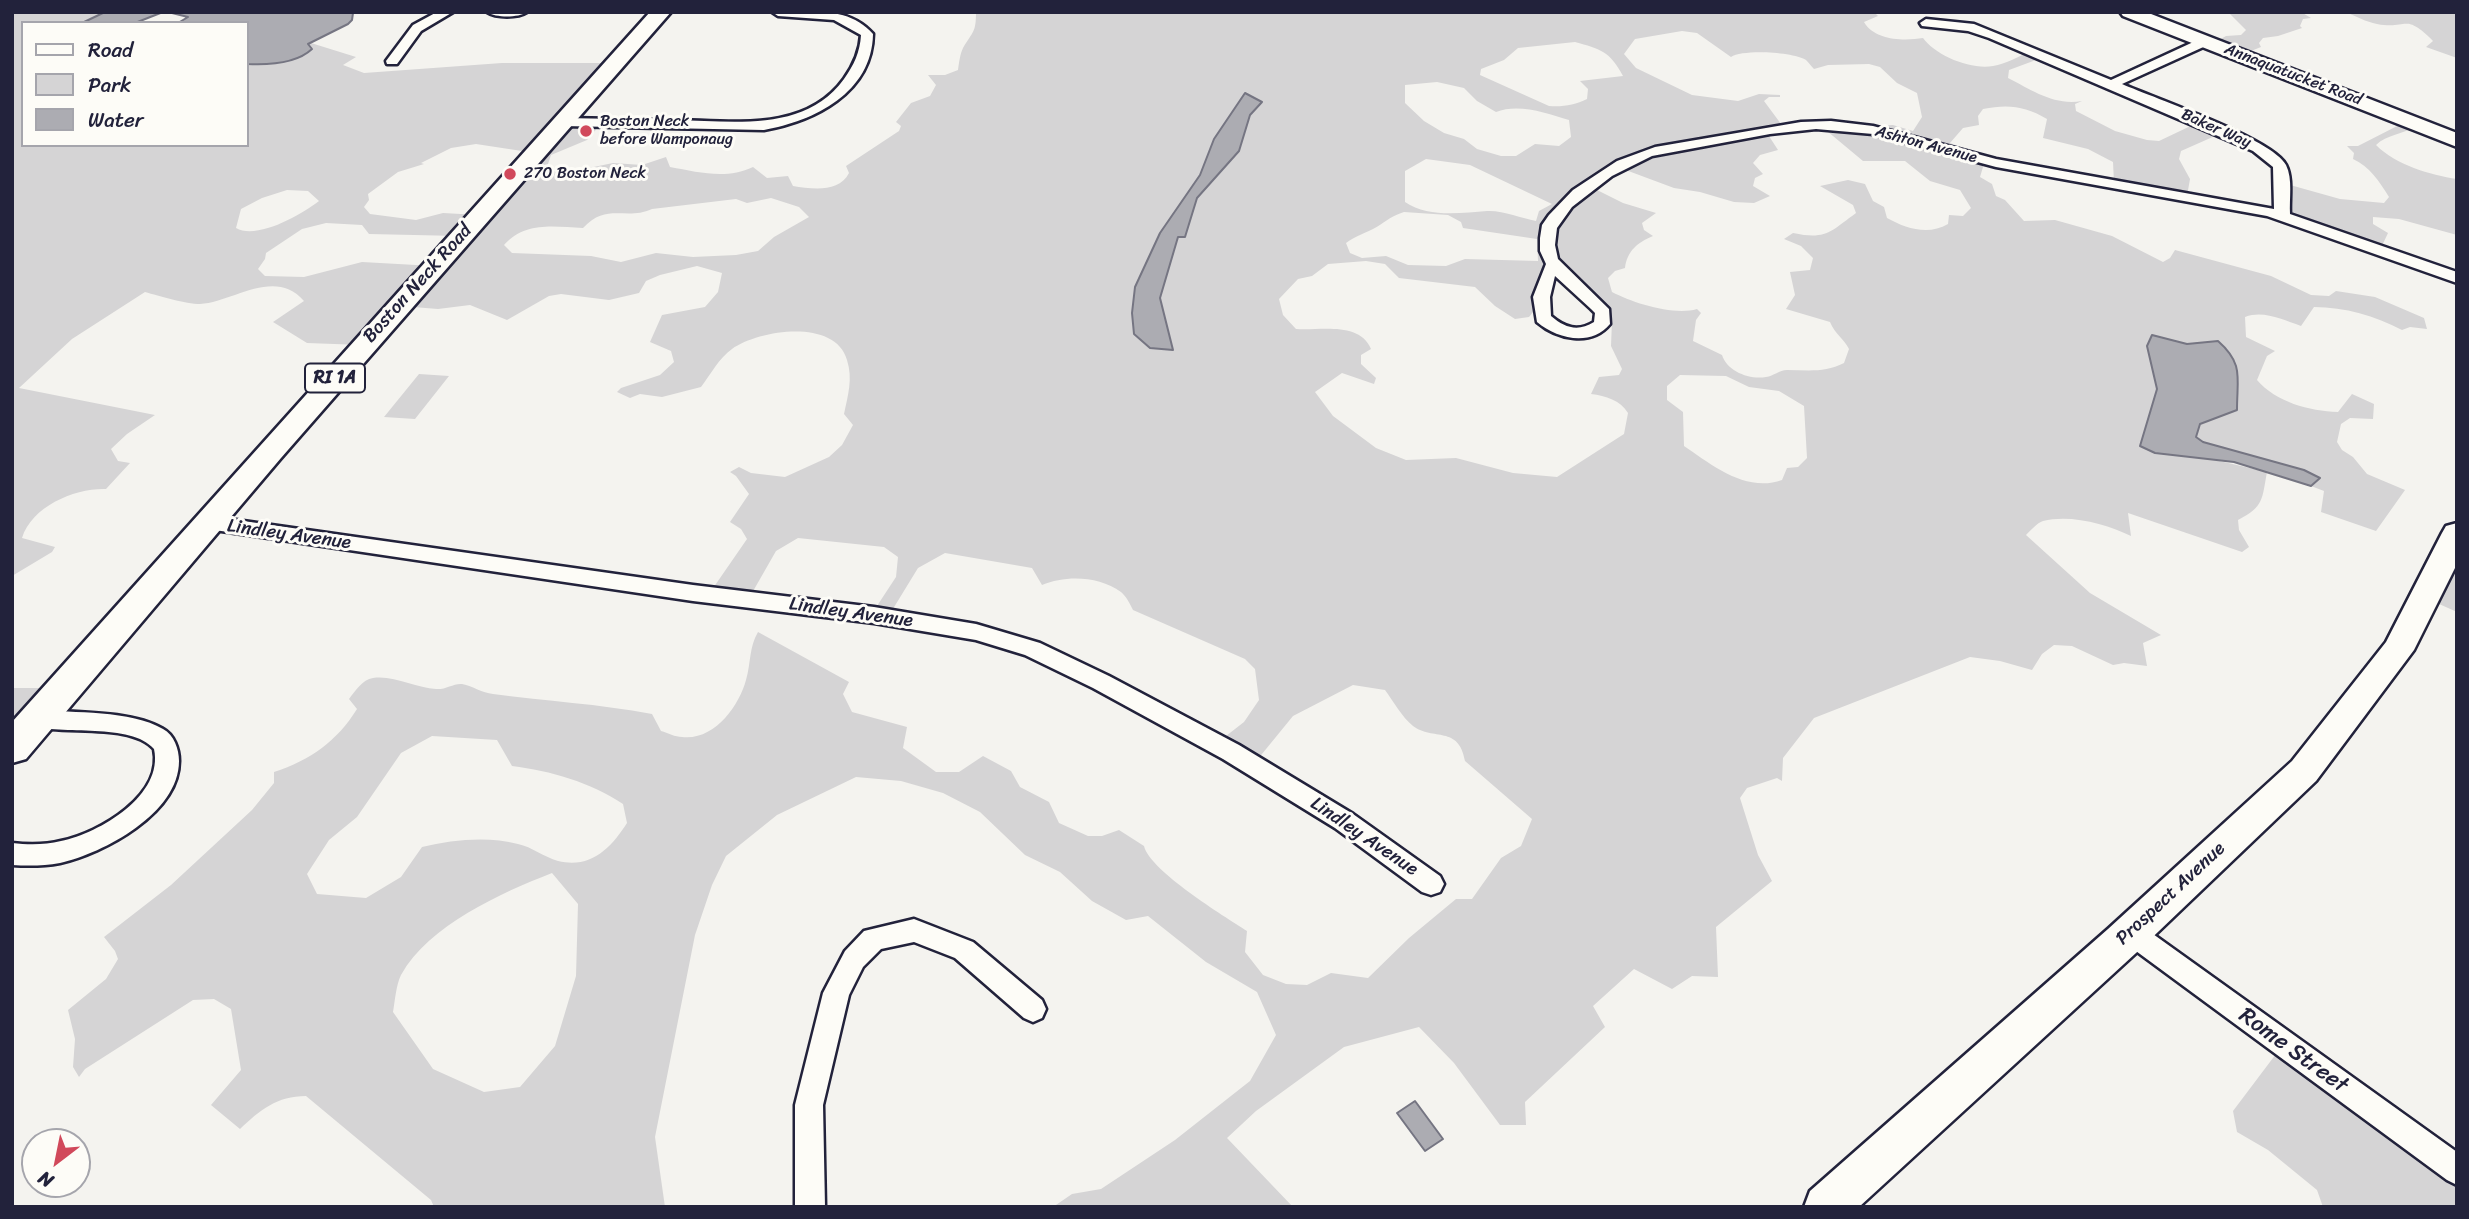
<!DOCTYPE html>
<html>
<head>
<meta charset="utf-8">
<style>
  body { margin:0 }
  #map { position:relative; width:2469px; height:1219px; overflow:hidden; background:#f4f3ef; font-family:Sriracha,sans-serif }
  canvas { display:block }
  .frame { position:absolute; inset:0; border:14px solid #22223b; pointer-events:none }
  .legend { position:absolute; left:21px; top:21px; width:228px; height:126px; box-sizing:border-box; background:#fdfcf7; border:2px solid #a5a5ac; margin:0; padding:9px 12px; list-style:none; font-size:21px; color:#22223b }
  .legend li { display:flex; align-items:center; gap:14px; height:35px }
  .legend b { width:35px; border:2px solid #a5a5ac }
  .north { position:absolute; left:21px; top:1128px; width:70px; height:70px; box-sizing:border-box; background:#fdfcf7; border:2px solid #a5a5ac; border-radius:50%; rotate:212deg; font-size:19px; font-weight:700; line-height:28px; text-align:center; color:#22223b }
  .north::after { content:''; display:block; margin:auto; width:24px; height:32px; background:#d1495b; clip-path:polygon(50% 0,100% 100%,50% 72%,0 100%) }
</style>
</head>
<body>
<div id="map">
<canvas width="2469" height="1219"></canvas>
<div class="frame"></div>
<ul class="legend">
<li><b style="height:9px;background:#fdfcf7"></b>Road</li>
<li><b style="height:19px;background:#d5d4d5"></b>Park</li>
<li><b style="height:19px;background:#acacb2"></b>Water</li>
</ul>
<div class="north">N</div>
</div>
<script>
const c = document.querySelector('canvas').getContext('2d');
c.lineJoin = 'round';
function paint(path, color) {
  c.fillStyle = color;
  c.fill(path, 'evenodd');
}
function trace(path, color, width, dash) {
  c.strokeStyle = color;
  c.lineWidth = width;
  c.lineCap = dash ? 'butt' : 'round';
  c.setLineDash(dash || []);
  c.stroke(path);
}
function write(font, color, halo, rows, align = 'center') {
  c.font = font + ' Sriracha,sans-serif';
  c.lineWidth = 6;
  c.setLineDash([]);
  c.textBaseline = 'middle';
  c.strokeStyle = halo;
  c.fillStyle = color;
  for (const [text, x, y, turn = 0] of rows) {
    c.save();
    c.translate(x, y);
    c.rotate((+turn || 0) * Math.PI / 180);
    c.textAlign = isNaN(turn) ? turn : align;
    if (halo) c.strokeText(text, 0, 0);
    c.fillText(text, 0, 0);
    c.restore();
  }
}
paint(new Path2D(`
  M 12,12 L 105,12 L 82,23 L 23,23 L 23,145 L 247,145 L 247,64 L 267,65 L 287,60 L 311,43 L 356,57 L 343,65 L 364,73 L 502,63 L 609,63 L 564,121 L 600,125 L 587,140 L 551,155 L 547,167 L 560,174 L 613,163 L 642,165 L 666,157 L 670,167 C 698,172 726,180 753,167 L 767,178 L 788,176 L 793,186 C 812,189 839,193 849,173 L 846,166 L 899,131 L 901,126 L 896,122 L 911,103 L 930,96 L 936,85 L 928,75 L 945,75 L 958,70 C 959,63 960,54 963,48 C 973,31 976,33 976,12 L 1874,12 L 1878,16 L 1864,22 C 1875,41 1905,41 1923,38 C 1935,55 1970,70 1993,66 C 2006,64 2019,56 2031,51 L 2044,57 L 2009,70 L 2008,78 C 2032,90 2054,106 2082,101 L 2075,104 L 2076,111 L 2115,131 L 2147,140 L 2159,141 L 2199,122 L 2224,132 L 2181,151 L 2179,159 L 2190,179 L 2187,196 L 2114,183 L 2113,162 L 2088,149 L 2043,138 L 2047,119 C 2025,106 2008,104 1983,109 L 1978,116 L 1979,125 L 1963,128 L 1950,143 L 1986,157 L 1980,177 L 1992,184 L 1996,196 L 2005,200 L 2024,221 L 2055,220 L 2112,236 L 2163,262 L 2170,258 L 2175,250 L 2271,276 L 2311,295 L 2329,296 L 2336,291 L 2375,297 L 2424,318 L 2427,329 L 2410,327 L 2402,330 C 2375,316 2345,307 2314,307 L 2301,326 C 2283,320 2264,310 2245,317 L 2246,337 L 2275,351 L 2267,356 L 2257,380 C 2276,402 2309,411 2338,412 L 2352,394 L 2374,404 L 2373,419 L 2350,418 L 2341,424 L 2337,442 L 2342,450 L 2353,457 L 2367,474 L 2405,490 L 2376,531 L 2321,512 L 2324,491 L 2311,486 L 2319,477 L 2304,470 L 2203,442 L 2196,436 L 2218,341 L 2187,344 L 2152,335 L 2147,346 L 2157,389 L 2140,446 L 2156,453 L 2198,456 L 2267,472 C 2262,499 2264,507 2238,520 L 2239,530 L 2249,547 L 2242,552 L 2128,513 L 2131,536 C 2107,524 2070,514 2043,521 C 2037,523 2031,530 2026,535 L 2090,593 L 2161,635 L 2143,643 L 2147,666 L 2124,663 L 2113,665 L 2072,646 L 2054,645 L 2042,654 L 2032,670 L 2000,661 L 1970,657 L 1814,718 L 1783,758 L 1782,781 L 1777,778 L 1747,788 L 1740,798 L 1758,855 L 1772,881 L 1716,927 L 1718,977 L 1692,976 L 1672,989 L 1634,969 L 1593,1006 L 1605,1027 L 1525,1102 L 1526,1125 L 1500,1125 L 1454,1063 L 1419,1027 L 1344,1047 L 1256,1111 L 1227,1138 L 1293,1207 L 1053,1207 L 1072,1194 L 1101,1189 L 1175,1140 L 1250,1081 L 1276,1035 L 1257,992 L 1206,962 L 1148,916 L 1126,920 L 1092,901 L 1060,872 L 1025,855 L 980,812 L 943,793 L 901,781 L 856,777 L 777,815 L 726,856 L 712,885 L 695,935 L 655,1137 L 665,1207 L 434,1207 L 431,1200 L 306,1096 C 277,1096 260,1110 240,1129 L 211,1105 L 241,1070 L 231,1009 L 214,999 L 193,1000 L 85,1069 L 79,1077 L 73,1067 L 75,1039 L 68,1010 L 106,979 L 118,959 L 115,951 L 104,937 L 171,885 L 252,810 L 274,783 L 274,772 C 311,760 337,741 357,709 L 349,699 C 356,690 362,680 373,678 C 394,675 416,688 436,689 C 445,690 454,683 462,684 C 473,686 482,693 493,694 C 546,701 599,704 652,714 L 661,731 C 668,733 675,737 682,737 C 714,741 739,706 746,680 C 751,663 749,647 758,632 L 849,682 L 843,694 L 852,712 L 907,727 L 903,748 L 936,772 L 959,772 L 983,756 L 1011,771 L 1020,787 L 1049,802 L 1059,823 L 1088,836 L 1102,836 L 1119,830 L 1144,846 C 1150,871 1224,916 1247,931 L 1245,952 L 1263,975 L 1286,984 L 1307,985 L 1331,973 L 1368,978 L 1409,938 L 1456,899 L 1472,899 L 1501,858 L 1521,846 L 1532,819 L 1465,761 C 1459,725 1433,741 1413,726 C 1402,717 1393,701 1385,690 L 1353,685 L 1293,716 L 1253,765 L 1217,743 L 1244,722 L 1259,700 L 1255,669 L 1245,659 L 1133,610 C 1130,604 1126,596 1121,592 C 1099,576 1066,575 1042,585 L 1032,568 L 945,553 L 918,568 L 888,617 L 873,612 L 896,577 L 898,557 L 884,547 L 798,538 L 776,551 L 748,600 L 709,594 L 747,539 L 741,529 L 730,522 L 749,494 L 736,476 L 730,472 L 739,467 L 751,473 L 785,477 L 829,457 L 842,445 L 853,425 L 844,414 C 848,395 853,379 847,360 C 835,318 759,330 732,349 C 719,358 711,374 701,387 L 662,397 L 640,394 L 630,398 L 617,392 L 621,388 L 660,375 L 674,362 L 671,351 L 650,342 L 662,315 L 705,307 L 718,292 L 722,273 L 697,266 L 660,275 L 646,281 L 639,293 L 609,300 L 561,294 L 549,296 L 507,320 L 470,305 L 438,309 L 401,306 L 362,345 L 307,343 L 273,322 L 304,301 C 275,267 233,302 200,304 C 186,304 159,296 145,292 L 72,339 L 19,388 L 155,415 L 127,434 L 111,449 L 118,461 L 130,463 L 106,489 C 75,488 32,506 22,538 L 55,547 L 52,552 L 12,576 ZM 1682,31 L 1697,33 L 1731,57 C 1743,49 1793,52 1806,60 C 1809,63 1811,66 1814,69 L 1828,65 L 1869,64 L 1880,67 L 1897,83 L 1917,93 L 1922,117 L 1913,131 L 1893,125 L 1826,128 L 1827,131 L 1863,161 L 1905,161 L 1930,181 L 1960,190 L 1971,208 L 1963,216 L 1949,215 L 1948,224 C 1928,236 1905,228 1887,218 L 1884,207 L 1873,201 L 1865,184 L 1848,180 L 1820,186 L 1853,205 L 1856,213 C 1830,232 1826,240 1793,233 L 1784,239 L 1801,246 L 1813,258 L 1810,270 L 1790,272 L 1795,295 L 1786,309 L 1830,322 C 1835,334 1844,339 1849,349 L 1844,363 C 1825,373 1807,370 1787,370 C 1779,370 1774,376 1766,377 C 1749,380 1727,371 1722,355 L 1693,341 L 1696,320 L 1701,313 L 1697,309 C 1674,316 1633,303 1612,292 L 1608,278 L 1615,271 L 1625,268 C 1627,251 1638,242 1653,236 L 1644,230 L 1642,223 L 1656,213 L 1623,203 L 1593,188 L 1623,169 L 1674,188 L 1700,192 L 1734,202 L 1754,203 L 1770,196 L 1753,186 L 1755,178 L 1763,174 L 1753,163 L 1760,155 L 1778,150 L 1767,133 L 1784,128 L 1764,101 L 1769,97 L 1780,97 L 1780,95 L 1759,94 L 1738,101 L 1692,95 L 1636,68 L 1624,54 L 1635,39 ZM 1575,42 C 1600,49 1610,51 1623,76 L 1580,81 L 1588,89 L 1587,99 C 1575,105 1563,107 1549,106 L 1480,75 L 1481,69 L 1504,60 L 1518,48 ZM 1437,82 L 1464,88 L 1477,101 L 1496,112 C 1518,103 1547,113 1569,120 L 1571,137 L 1559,146 L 1535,144 L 1516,156 L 1501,156 L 1477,149 L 1464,139 L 1444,133 L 1424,121 L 1405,103 L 1405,85 ZM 1245,94 L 1261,102 L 1250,115 L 1239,151 L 1197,198 L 1185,237 L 1178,237 L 1160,298 L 1165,320 L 1135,287 L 1160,233 L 1200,175 L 1214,139 ZM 476,144 L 535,153 L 479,215 L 443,213 L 416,220 L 370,214 L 364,207 L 369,200 L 368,194 L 398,172 L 424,164 L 421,163 L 451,148 ZM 1426,159 L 1470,165 L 1552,204 L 1539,211 L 1536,221 C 1521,218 1502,210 1487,211 C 1461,213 1428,218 1405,202 L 1405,171 ZM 287,190 L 308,191 L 319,201 C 301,215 257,240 236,228 L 241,209 L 262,198 ZM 771,198 L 799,207 L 809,217 L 774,237 L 758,251 L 736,255 L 693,257 L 656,253 L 621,262 L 591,256 L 512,253 L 504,245 C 526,221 554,227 583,228 C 607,202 626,221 652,209 L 736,199 L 747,203 ZM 1404,212 L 1448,215 L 1461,222 L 1463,228 L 1537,239 L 1538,261 L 1465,259 L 1446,266 L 1408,265 L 1386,256 L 1362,258 L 1350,253 L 1346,243 C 1356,236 1363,234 1373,229 C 1385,223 1388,217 1404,212 ZM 326,223 L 362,225 L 369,234 L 459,236 L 434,266 L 362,262 L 304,277 L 265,276 L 258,269 L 265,259 L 266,253 L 302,229 ZM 1366,261 L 1385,264 L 1399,278 L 1475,287 L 1495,306 L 1515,319 L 1529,317 L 1537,307 L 1538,280 L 1577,281 L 1598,298 L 1612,321 L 1611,346 L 1622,369 L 1619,375 L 1599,377 L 1591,394 C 1606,396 1620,400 1628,413 L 1624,434 L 1557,477 L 1513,473 L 1456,458 L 1406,460 L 1376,448 L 1333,416 L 1315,392 L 1342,373 L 1374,384 L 1376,378 L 1361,364 L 1361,355 L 1371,349 C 1359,321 1320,331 1296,329 L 1283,315 L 1279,299 L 1298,279 L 1312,276 L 1328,264 ZM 1680,375 L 1726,376 L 1749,387 L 1779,391 L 1804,406 L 1807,458 L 1798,467 L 1787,468 L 1782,480 C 1746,493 1712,465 1684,446 L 1683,412 L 1667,400 L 1667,386 ZM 432,736 L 497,740 L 512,766 C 551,771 590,782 623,804 L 627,823 C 611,848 591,869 558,861 C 544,857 532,847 518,844 C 487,836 452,840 422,847 L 401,877 L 366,898 L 317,894 L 307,874 L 329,840 L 357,817 L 401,753 ZM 552,873 L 578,904 L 576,976 L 555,1046 L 520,1087 L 484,1092 L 433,1069 L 393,1012 C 395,1001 396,985 401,975 C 429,925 501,893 552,873 Z
  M 2228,12 L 2301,12 L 2311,18 L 2303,19 L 2300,26 L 2302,28 L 2278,36 L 2263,38 L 2259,43 L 2261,47 L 2241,55 L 2217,41 L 2226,36 L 2241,35 L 2246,30 Z
  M 2345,12 L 2457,12 L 2457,58 L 2426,47 L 2433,41 C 2404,12 2408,30 2377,24 C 2366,22 2356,16 2345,12 Z
  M 2403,123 L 2418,126 C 2405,133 2386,135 2376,145 C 2396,165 2430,175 2457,179 L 2457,235 L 2399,219 L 2373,217 L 2373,224 L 2388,233 L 2380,250 L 2283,217 L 2283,183 L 2340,199 L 2384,203 L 2389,197 C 2379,181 2370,167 2353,159 L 2354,153 L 2347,146 L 2358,146 Z
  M 419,374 L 449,376 L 415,419 L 384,417 Z
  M 2457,539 L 2457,612 L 2428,599 Z
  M 12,688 L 62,688 L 12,748 Z
  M 2282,1046 L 2457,1172 L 2457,1207 L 2323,1207 L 2317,1190 L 2268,1150 L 2237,1132 L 2233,1111 Z`), '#d5d4d5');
const water = new Path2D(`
  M 105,12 L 163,12 L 135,23 L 82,23 Z
  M 168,12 L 352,12 L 353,13 L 352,20 L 348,24 L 308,44 L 312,49 C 296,64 267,65 247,64 L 247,23 L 178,23 L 188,17 Z
  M 1245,93 L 1262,102 L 1250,115 L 1239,151 L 1197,198 L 1185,237 L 1178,237 L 1160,298 L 1173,350 L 1150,348 L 1134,334 L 1132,313 L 1135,287 L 1160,233 L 1200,175 L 1214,139 Z
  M 2152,335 L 2187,344 L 2218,341 C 2244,364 2237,377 2237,410 L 2200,424 L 2196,437 L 2203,442 L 2304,470 L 2320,478 L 2311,486 L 2234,462 L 2155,453 L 2140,446 L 2157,389 L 2147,346 Z
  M 1415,1101 L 1443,1139 L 1425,1151 L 1397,1113 Z`);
paint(water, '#acacb2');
trace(water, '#757582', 2);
const street = new Path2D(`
  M 437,12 L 453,12 L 421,31 L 397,64 L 387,64 L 386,61 L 413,25 Z
  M 487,12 L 527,12 C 518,18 496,18 487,12 Z
  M 772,12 C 807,12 848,5 873,34 C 872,93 814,121 764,130 L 563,126 L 556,122 L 563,118 C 600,119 638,119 675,120 C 733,121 805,133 844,79 C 854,65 860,52 861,35 L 834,20 L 778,16 Z
  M 1926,19 L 1974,24 L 2111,80 L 2202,38 L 2210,38 L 2210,44 L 2122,84 C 2154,98 2273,139 2286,165 C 2293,179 2289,199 2290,214 L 2457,272 L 2457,283 L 2267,216 L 1996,167 L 1873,134 L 1816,129 L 1770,134 L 1652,156 L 1612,176 L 1572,207 L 1557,228 L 1555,245 L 1558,259 L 1609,309 L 1610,324 C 1591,347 1557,339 1537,322 L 1533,297 L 1546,264 L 1540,251 L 1540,238 L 1542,225 L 1549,215 L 1573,190 L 1617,161 L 1655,147 L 1801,122 L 1831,121 L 1873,126 L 1996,159 L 2274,209 L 2273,167 L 2253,151 L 1989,38 L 1968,31 L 1922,26 L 1920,23 ZM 1555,276 L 1591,309 L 1595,313 L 1594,322 C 1578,332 1565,328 1551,316 L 1550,297 Z
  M 208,516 L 693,585 L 874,607 L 976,624 L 1040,643 L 1109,676 L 1239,745 L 1353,814 L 1440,876 L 1444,884 L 1440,892 L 1431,895 L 1422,892 L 1335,828 L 1223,759 L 1093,688 L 1025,655 L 976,640 L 874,623 L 693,601 L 201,528 L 198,523 L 201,518 Z
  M 37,710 C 73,713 131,710 163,729 C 174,735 179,749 179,761 C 179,813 104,853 60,863 C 44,866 28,866 12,865 L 12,843 C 29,845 45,845 61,841 C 100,833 164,795 154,749 C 131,722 62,736 29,725 L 26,719 L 29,713 Z
  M 914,919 L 973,942 L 1042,1000 L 1046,1009 L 1042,1018 L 1033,1022 L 1024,1018 L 955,958 L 914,942 L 881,949 L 863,967 L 849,995 L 823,1105 L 825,1207 L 795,1207 L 795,1105 L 823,993 L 845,951 L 864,931 Z
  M 2130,920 L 2139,924 L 2457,1152 L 2457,1185 L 2447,1180 L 2121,940 L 2117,932 L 2121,924 Z`);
const secondary = new Path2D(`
  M 2120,12 L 2146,12 L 2457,133 L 2457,147 L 2123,16 Z
  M 2457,523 L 2457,564 L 2414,650 L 2316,781 L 2136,953 L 1859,1207 L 1804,1207 L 1810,1191 L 2108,929 L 2292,761 L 2386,642 L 2442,533 L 2446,526 Z`);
const primary = new Path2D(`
  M 650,12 L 671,12 L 281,458 L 26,759 L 12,763 L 12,722 Z`);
trace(street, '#22223b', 5);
trace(secondary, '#22223b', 5);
trace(primary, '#22223b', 5);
paint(street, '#fdfcf7');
paint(secondary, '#fdfcf7');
paint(primary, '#fdfcf7');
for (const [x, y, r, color] of [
  [586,131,7,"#d1495b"],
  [510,174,7,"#d1495b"]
]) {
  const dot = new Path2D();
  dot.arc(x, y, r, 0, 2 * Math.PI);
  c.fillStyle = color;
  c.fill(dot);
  trace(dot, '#fdfcf7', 2.5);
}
write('16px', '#22223b', '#fdfcf7', [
  ["Annaquatucket Road",2293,75,21],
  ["Baker Way",2216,129,24],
  ["Ashton Avenue",1926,145,15]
]);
write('16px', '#22223b', '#fdfcf7', [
  ["Boston Neck",600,122],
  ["before Wamponaug",600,140],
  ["270 Boston Neck",524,174]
], 'left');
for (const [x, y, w] of [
  [335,378,60]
]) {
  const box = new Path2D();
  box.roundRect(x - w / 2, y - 14.5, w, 29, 5);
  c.fillStyle = '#fdfcf7';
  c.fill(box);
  trace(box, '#22223b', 2);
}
write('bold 18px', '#22223b', null, [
  ["RI 1A",335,378]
]);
write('19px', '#22223b', '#fdfcf7', [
  ["Boston Neck Road",418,284,-48],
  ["Lindley Avenue",289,535,8],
  ["Lindley Avenue",851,613,8],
  ["Lindley Avenue",1364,837,34],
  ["Prospect Avenue",2171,894,-43]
]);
write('23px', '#22223b', '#fdfcf7', [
  ["Rome Street",2293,1051,36]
]);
</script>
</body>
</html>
